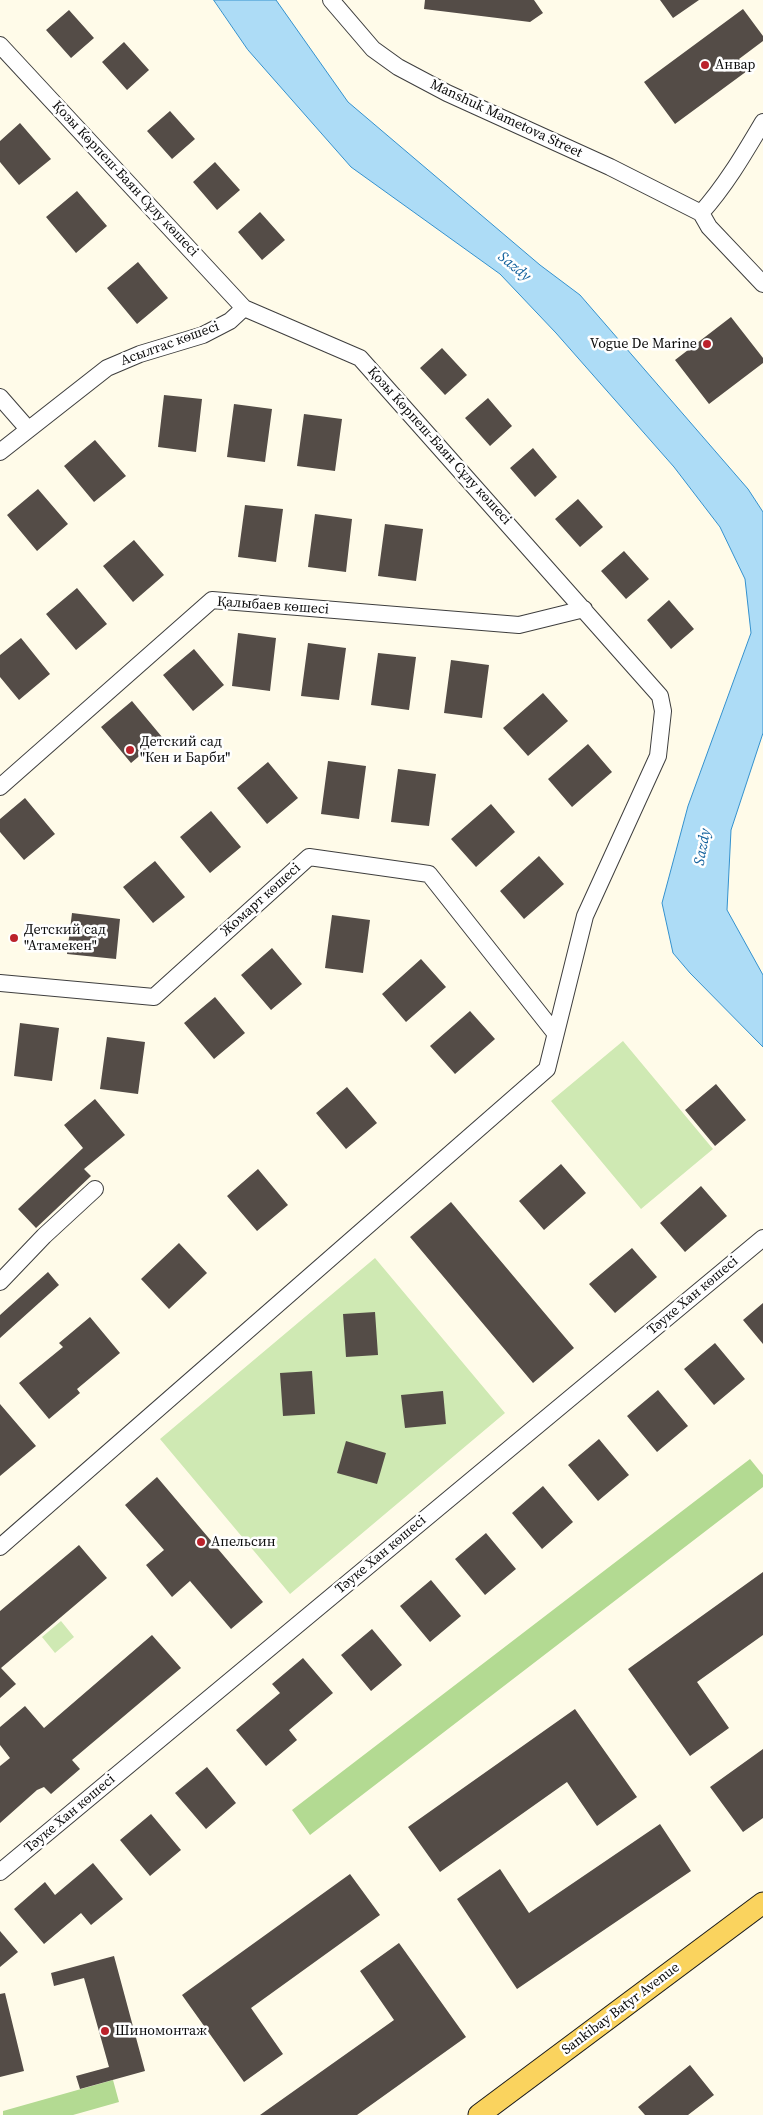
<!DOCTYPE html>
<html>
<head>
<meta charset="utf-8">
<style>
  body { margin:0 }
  canvas { display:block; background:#fffbe9 }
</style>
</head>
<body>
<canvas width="763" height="2115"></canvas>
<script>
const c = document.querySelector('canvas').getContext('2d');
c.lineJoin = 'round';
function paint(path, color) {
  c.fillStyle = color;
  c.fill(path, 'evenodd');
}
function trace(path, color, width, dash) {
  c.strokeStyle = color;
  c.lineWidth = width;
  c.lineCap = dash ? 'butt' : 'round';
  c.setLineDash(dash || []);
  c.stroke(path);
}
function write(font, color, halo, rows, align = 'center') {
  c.font = font + ' "Source Serif 4",serif';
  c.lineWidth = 5;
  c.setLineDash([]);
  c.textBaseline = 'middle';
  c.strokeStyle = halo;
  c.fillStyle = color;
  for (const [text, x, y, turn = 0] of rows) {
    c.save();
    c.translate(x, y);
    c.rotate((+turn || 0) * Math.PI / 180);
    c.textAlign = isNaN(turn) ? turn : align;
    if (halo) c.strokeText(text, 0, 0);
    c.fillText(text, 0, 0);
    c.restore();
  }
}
paint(new Path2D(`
  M 623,1041 L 713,1149 L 641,1209 L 551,1101 Z
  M 375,1258 L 505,1413 L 290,1594 L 160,1439 Z
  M 61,1621 L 74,1637 L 55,1653 L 42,1637 Z`), '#cfe9b3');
paint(new Path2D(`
  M 750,1459 L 763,1475 L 763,1487 L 310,1835 L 292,1810 Z
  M 113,2080 L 119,2102 L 73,2115 L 3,2115 L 3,2111 Z`), '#b3da92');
const water = new Path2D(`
  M 214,0 L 276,0 L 348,102 L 540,265 L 580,295 L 748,489 L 763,512 L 763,733 L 731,830 L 727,910 L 763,975 L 763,1047 L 690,973 L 673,953 L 662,903 L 688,806 L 751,633 L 745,579 L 720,527 L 674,467 L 556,333 L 500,274 L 351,167 L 248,50 Z`);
paint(water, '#addcf6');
trace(water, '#3491ce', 1);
paint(new Path2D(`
  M 425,0 L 534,0 L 543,13 L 530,22 L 424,9 Z
  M 660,0 L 699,0 L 673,18 Z
  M 743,9 L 763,36 L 763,41 L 739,59 L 747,71 L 675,124 L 644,82 Z
  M 69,10 L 94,38 L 71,58 L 46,30 Z
  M 124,42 L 149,70 L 127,90 L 102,62 Z
  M 170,111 L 195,139 L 172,159 L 147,131 Z
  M 20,123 L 51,159 L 19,185 L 0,162 L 0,141 Z
  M 215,162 L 240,190 L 217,210 L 193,182 Z
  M 77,191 L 107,226 L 76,253 L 46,217 Z
  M 260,212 L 285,240 L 262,260 L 238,232 Z
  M 138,262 L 168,298 L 137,324 L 107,288 Z
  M 731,317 L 763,358 L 763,363 L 709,404 L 675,360 Z
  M 442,348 L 467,375 L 445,395 L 420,368 Z
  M 164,395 L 202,399 L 196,452 L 158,447 Z
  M 488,398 L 512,426 L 490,446 L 465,418 Z
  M 234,404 L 272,409 L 265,462 L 227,457 Z
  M 304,414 L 342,419 L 335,471 L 297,466 Z
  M 95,440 L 126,476 L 94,502 L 64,466 Z
  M 533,448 L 557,477 L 535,497 L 510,468 Z
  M 38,489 L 68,524 L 37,551 L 7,515 Z
  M 578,499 L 603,527 L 580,547 L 555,519 Z
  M 245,505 L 283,509 L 276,562 L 238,557 Z
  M 315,514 L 352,519 L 346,572 L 308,567 Z
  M 385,524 L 423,529 L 416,581 L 378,576 Z
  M 134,540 L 164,575 L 133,602 L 103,566 Z
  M 624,551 L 649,579 L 626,599 L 601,571 Z
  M 77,588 L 107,624 L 76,650 L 46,614 Z
  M 669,600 L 694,629 L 671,649 L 647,620 Z
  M 238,633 L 276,638 L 270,691 L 232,686 Z
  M 21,638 L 50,674 L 19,700 L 0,677 L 0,655 Z
  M 308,643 L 346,648 L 339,700 L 301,696 Z
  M 194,649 L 224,685 L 193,711 L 163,675 Z
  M 378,653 L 416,657 L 409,710 L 371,705 Z
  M 451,660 L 489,665 L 482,718 L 444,713 Z
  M 543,693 L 568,721 L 528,756 L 503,728 Z
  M 132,701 L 162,737 L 131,763 L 101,727 Z
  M 588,744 L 612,772 L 572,807 L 548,779 Z
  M 328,761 L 366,766 L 359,819 L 321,814 Z
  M 268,762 L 298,798 L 267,824 L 237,788 Z
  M 398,769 L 436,774 L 429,826 L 391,822 Z
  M 25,798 L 55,834 L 24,860 L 0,832 L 0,819 Z
  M 491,804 L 515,832 L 476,867 L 451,839 Z
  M 211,811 L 241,847 L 210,873 L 180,837 Z
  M 539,856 L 564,884 L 524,919 L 500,891 Z
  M 155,861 L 185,897 L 153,923 L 123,887 Z
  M 72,913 L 120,919 L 116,959 L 67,954 Z
  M 332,915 L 370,920 L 363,973 L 325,968 Z
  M 272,948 L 302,984 L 271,1010 L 241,975 Z
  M 421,959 L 446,987 L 406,1022 L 382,994 Z
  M 215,997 L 245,1033 L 214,1059 L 184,1023 Z
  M 470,1011 L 495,1039 L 455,1074 L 430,1046 Z
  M 20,1023 L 59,1028 L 52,1081 L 14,1076 Z
  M 107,1037 L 145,1042 L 138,1094 L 100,1089 Z
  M 716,1084 L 746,1120 L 715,1146 L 685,1110 Z
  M 347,1087 L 377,1123 L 346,1149 L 316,1113 Z
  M 95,1099 L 125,1135 L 84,1169 L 91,1176 L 36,1228 L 18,1209 L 83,1148 L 64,1125 Z
  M 561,1164 L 586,1193 L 544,1230 L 519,1201 Z
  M 258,1169 L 288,1205 L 257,1231 L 227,1196 Z
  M 701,1186 L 727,1216 L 685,1252 L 660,1223 Z
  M 451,1202 L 574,1348 L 533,1383 L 410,1237 Z
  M 179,1243 L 207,1273 L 169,1309 L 141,1279 Z
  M 632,1248 L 657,1277 L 615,1313 L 589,1284 Z
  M 48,1272 L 59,1285 L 0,1338 L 0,1315 Z
  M 763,1303 L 763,1344 L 743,1320 Z
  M 375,1312 L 378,1355 L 346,1357 L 343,1314 Z
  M 90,1317 L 120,1353 L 77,1389 L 80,1393 L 49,1419 L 19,1383 L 63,1347 L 59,1343 Z
  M 715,1343 L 745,1379 L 714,1405 L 684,1369 Z
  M 312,1371 L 315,1414 L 283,1416 L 280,1373 Z
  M 658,1390 L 688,1426 L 657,1452 L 627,1416 Z
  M 443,1391 L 446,1424 L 405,1428 L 401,1395 Z
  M 0,1404 L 36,1446 L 0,1476 Z
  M 599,1439 L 629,1475 L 598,1501 L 568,1465 Z
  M 346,1441 L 386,1453 L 377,1484 L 337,1473 Z
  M 157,1477 L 263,1602 L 231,1629 L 190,1581 L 172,1597 L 146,1565 L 164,1550 L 125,1505 Z
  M 543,1486 L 573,1522 L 542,1549 L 512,1513 Z
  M 486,1533 L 516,1569 L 485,1595 L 455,1559 Z
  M 79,1545 L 107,1578 L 1,1668 L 16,1684 L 0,1698 L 0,1611 Z
  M 763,1572 L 763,1635 L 697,1682 L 729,1728 L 690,1756 L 628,1669 Z
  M 431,1580 L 461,1616 L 430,1642 L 400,1606 Z
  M 372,1629 L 402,1665 L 371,1691 L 341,1655 Z
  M 152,1635 L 181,1668 L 72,1760 L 80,1769 L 51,1794 L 44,1787 L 37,1790 L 0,1823 L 0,1766 L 10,1758 L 0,1745 L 0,1727 L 25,1706 L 44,1728 Z
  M 303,1658 L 333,1693 L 289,1730 L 297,1740 L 266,1766 L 236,1730 L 280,1693 L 272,1684 Z
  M 575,1709 L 637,1797 L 597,1826 L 567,1782 L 440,1872 L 408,1827 Z
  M 763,1749 L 763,1818 L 743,1832 L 710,1787 Z
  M 207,1767 L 236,1803 L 206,1829 L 175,1793 Z
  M 151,1814 L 181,1850 L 150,1876 L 120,1840 Z
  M 660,1824 L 691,1871 L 517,1989 L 457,1899 L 500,1869 L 529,1913 Z
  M 93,1863 L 123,1899 L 91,1925 L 81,1913 L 44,1944 L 14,1909 L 45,1882 L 55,1895 Z
  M 350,1874 L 380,1915 L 251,2008 L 283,2054 L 244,2082 L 182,1995 Z
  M 0,1931 L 18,1952 L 0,1967 Z
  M 399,1943 L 466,2037 L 357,2115 L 260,2115 L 394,2020 L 360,1971 Z
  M 114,1956 L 145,2071 L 80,2089 L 76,2076 L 109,2067 L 84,1978 L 54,1986 L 51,1973 Z
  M 5,1993 L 24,2071 L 0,2077 L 0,1994 Z
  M 690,2065 L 714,2095 L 688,2115 L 645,2115 L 638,2107 Z`), '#544c47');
const minor = new Path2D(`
  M 331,0 L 373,49 L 398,67 L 447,93 L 610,167 L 701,213
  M 0,45 L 244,308 L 360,358 L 660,696 L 663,711 L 658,756 L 585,916 L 547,1069 L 0,1547
  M 701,213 C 726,185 744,154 763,122
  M 701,213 L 709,227 L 763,284
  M 0,397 L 28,429
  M 0,452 L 107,368 L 140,354 L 203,335 L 230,321 L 244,308
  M 0,787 L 212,600 L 519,625 L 584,609
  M 0,983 L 154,997 L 309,857 L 429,874 L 555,1033
  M 0,1282 L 44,1236 L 95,1189
  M 0,1872 L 763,1238`);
const major = new Path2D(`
  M 479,2115 L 763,1903`);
trace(minor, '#3e3e3e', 18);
trace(major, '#1c1c1c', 23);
trace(minor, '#fff', 16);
trace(major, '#fad35e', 21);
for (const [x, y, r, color] of [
  [705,65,5,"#bb222b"],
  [707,344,5,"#bb222b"],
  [130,750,5,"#bb222b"],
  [14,938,5,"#bb222b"],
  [201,1542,5,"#bb222b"],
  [105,2031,5,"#bb222b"]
]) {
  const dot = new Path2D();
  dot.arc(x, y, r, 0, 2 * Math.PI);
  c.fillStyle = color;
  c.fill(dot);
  trace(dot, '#fff', 2);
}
write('14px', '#0b0b0b', '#fff', [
  ["Анвар",715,65],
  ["Vogue De Marine",697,344,"right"],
  ["Детский сад",140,742],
  ["\"Кен и Барби\"",140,758],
  ["Детский сад",24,930],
  ["\"Атамекен\"",24,946],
  ["Апельсин",211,1542],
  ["Шиномонтаж",115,2031]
], 'left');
write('14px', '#0b0b0b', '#fff', [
  ["Manshuk Mametova Street",506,119,25],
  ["Қозы Көрпеш-Баян Сұлу көшесі",125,179,47],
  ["Асылтас көшесі",170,344,-20],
  ["Қозы Көрпеш-Баян Сұлу көшесі",439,446,48],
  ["Қалыбаев көшесі",273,606,4],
  ["Жомарт көшесі",261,900,-42],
  ["Тәуке Хан көшесі",693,1296,-40],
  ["Тәуке Хан көшесі",381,1555,-40],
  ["Тәуке Хан көшесі",70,1814,-40],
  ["Sankibay Batyr Avenue",621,2009,-37]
]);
write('italic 15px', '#14629d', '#fff', [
  ["Sazdy",514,267,39],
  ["Sazdy",703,847,-80]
]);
</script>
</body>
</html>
